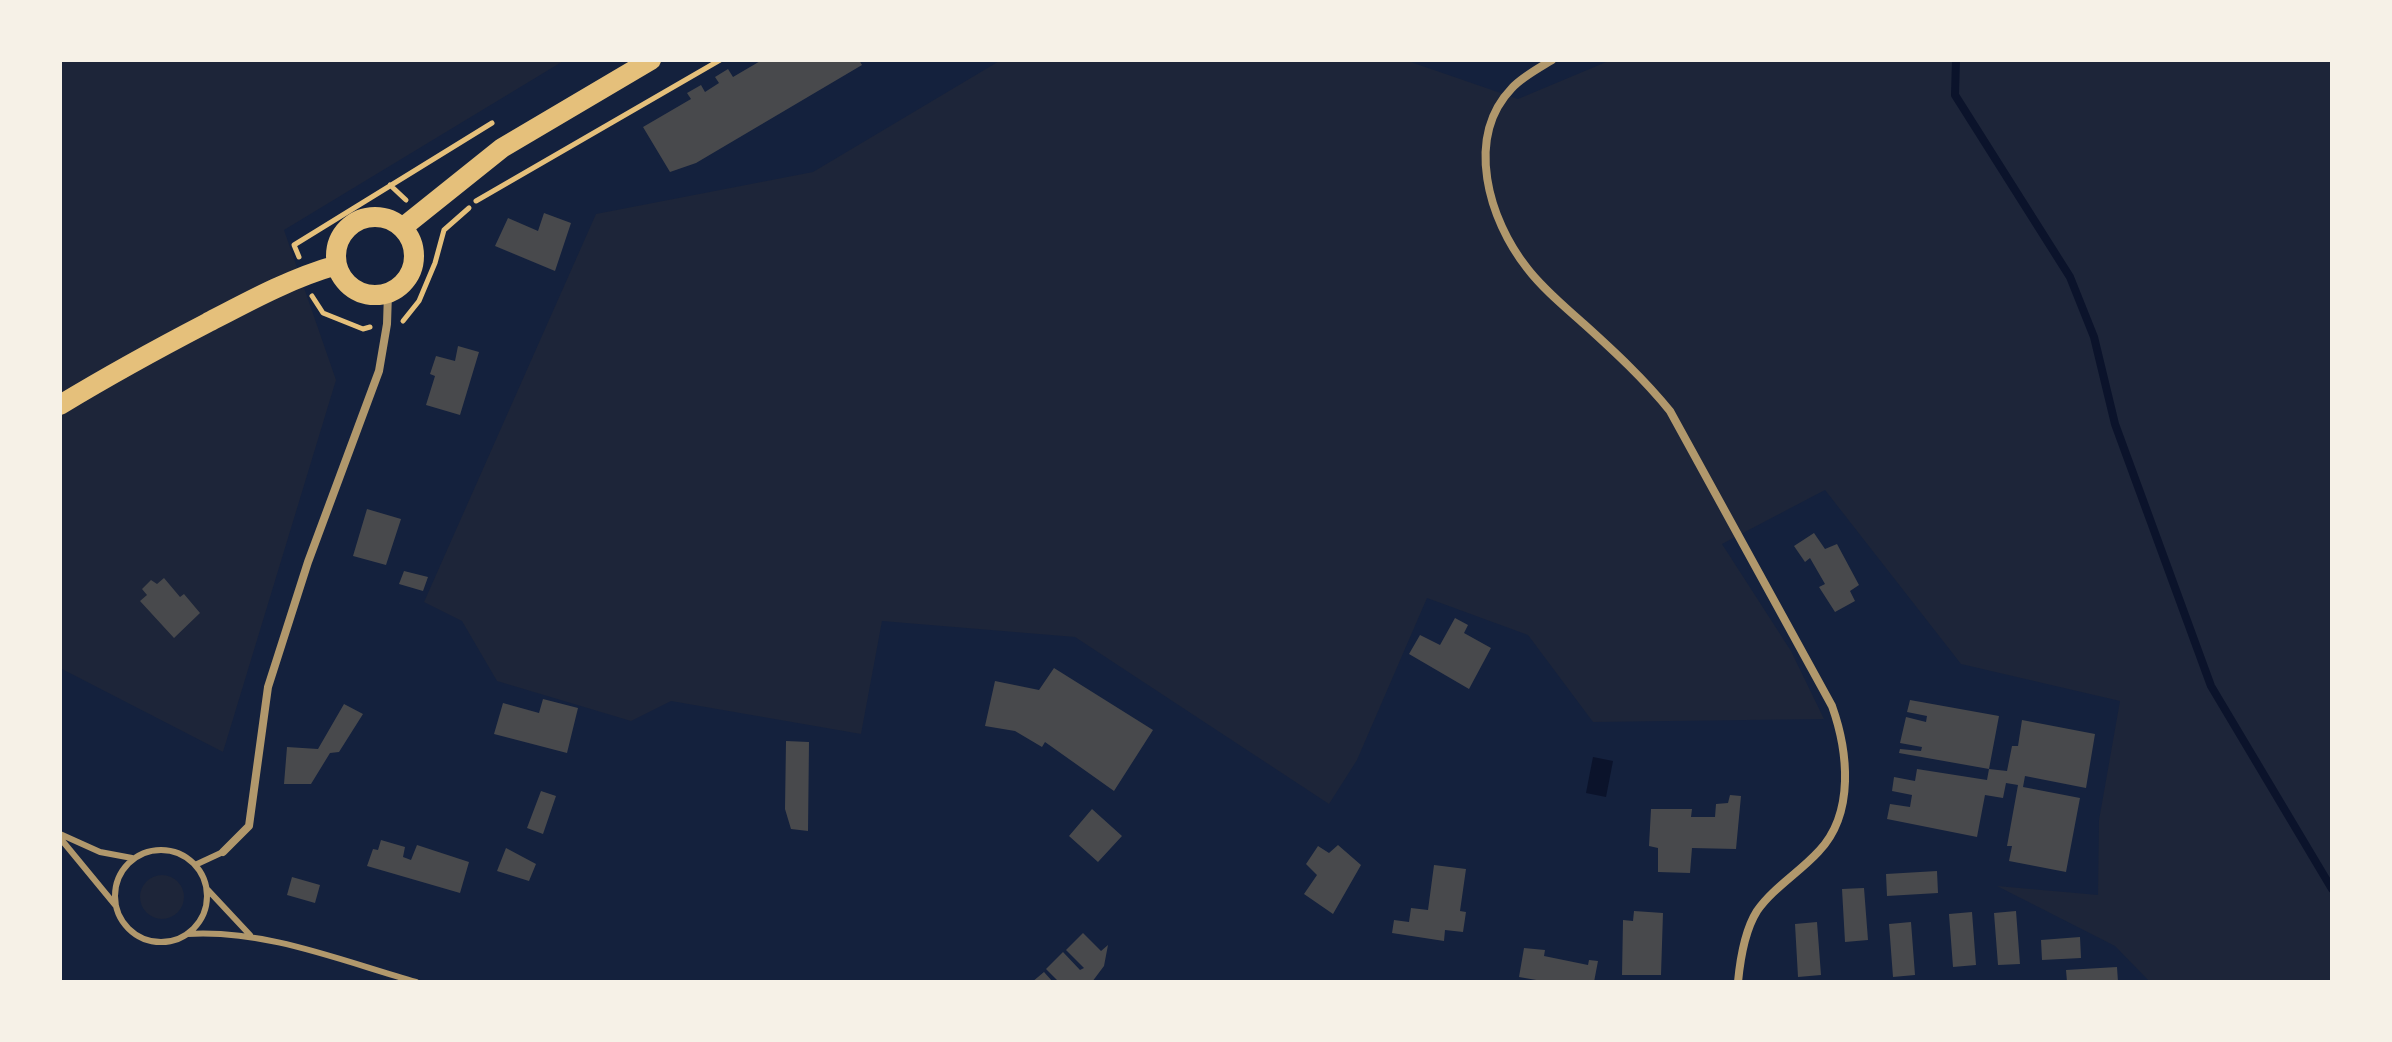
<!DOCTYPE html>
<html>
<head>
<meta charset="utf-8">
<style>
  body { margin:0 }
  #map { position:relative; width:2392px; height:1042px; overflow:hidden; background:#14213d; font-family:"Roboto Condensed",sans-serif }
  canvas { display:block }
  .frame { position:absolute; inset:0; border:62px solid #f6f1e7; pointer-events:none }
</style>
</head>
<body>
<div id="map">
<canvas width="2392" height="1042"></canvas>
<div class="frame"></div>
</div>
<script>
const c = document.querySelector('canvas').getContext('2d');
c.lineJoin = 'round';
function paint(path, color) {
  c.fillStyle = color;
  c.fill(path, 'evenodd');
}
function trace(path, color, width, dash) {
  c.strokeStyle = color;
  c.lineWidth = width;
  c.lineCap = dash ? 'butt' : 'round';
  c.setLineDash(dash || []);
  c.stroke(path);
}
paint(new Path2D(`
  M 60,60 L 565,60 L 284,230 L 336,380 L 223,752 L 60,668 Z
  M 1001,60 L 1405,60 L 1518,99 L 1611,60 L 2332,60 L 2332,982 L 2150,982 L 2115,946 L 1997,886 L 2098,895 L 2099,820 L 2120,701 L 1961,664 L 1825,490 L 1722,544 L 1791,651 L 1824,719 L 1593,722 L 1528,635 L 1427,598 L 1357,760 L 1329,804 L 1075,637 L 882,621 L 861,734 L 671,701 L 631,721 L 497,681 L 462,621 L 424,602 L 596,214 L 813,172 Z
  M140 897a22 22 0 1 1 44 0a22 22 0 1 1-44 0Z`), '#1d2539');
paint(new Path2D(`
  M 1593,757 L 1613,761 L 1606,797 L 1586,793 Z`), '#0b132b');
trace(new Path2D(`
  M 1956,60 L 1955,95 L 2070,277 L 2094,337 L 2115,424 L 2211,686 L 2332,889`), '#0b132b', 8);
paint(new Path2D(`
  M 762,60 L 859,60 L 862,65 L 696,163 L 670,172 L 643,127 L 691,99 L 687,93 L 701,85 L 705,92 L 719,83 L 715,77 L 728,69 L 733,77 Z
  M 544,213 L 571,223 L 555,271 L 495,246 L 508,218 L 538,231 Z
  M 458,346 L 479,352 L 460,415 L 426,405 L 435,376 L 430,374 L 436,356 L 455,361 Z
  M 367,509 L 401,519 L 386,565 L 353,556 Z
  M 1814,533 L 1825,549 L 1837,544 L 1859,585 L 1850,591 L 1855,601 L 1835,612 L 1819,587 L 1825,584 L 1810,558 L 1805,562 L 1794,546 Z
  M 404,571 L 428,577 L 423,591 L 399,584 Z
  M 164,578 L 180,597 L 184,594 L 200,613 L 174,638 L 140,601 L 147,595 L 142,589 L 151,580 L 157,584 Z
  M 1455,618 L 1468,625 L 1464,633 L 1491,648 L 1469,689 L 1409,654 L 1420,635 L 1440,645 Z
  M 1054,668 L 1153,730 L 1114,791 L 1045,742 L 1042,747 L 1015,731 L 985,726 L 995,681 L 1039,690 Z
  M 543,699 L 578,708 L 567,753 L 494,734 L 503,703 L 539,713 Z
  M 1910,700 L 1999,716 L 1989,769 L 2007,771 L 2012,746 L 2018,746 L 2022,720 L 2095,734 L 2086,788 L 2025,776 L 2023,787 L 2080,798 L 2066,872 L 2009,861 L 2012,846 L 2007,846 L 2018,785 L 2006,783 L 2003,798 L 1985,795 L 1977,837 L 1887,819 L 1890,804 L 1910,807 L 1912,795 L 1892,791 L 1894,777 L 1915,781 L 1917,769 L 1987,780 L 1989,769 L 1899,753 L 1900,749 L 1921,751 L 1922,747 L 1900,743 L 1906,717 L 1926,722 L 1927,716 L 1907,712 Z
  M 344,704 L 363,714 L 339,752 L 330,753 L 311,784 L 284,784 L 287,747 L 318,749 Z
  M 786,741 L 809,742 L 808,831 L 791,829 L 785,809 Z
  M 541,791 L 556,796 L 543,834 L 527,828 Z
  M 1730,795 L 1741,796 L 1736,849 L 1692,848 L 1690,873 L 1658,872 L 1658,848 L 1649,846 L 1651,809 L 1692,809 L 1691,817 L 1715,817 L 1716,804 L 1728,803 Z
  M 1092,809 L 1122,836 L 1098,862 L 1069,836 Z
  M 381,840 L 405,847 L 403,857 L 411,860 L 417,845 L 469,862 L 460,893 L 367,866 L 373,849 L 378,850 Z
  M 1338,845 L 1361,865 L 1333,914 L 1304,894 L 1317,875 L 1306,864 L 1318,846 L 1329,853 Z
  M 506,848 L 536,864 L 529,881 L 497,871 Z
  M 1434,865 L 1466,869 L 1460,911 L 1466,912 L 1463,932 L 1445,930 L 1444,941 L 1392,933 L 1394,920 L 1409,922 L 1411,908 L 1428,910 Z
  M 1937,871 L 1938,893 L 1887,896 L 1886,874 Z
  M 292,877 L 320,885 L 315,903 L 287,895 Z
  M 1864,888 L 1868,940 L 1845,942 L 1842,889 Z
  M 1634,911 L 1663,913 L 1661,975 L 1622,975 L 1623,920 L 1633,921 Z
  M 2016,911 L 2020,964 L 1998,965 L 1994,913 Z
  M 1972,912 L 1976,965 L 1953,967 L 1949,914 Z
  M 1817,922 L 1821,975 L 1798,977 L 1795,924 Z
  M 1911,922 L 1915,975 L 1893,977 L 1889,924 Z
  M 1083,933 L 1101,951 L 1108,945 L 1104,966 L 1092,982 L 1059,982 L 1046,969 L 1063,952 L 1080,970 L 1084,968 L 1066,950 Z
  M 2080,937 L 2081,958 L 2042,960 L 2041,940 Z
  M 1524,948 L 1545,950 L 1544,956 L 1588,965 L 1589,960 L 1598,961 L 1594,982 L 1548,982 L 1519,977 Z
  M 2117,967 L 2118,982 L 2067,982 L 2066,970 Z
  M 1044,972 L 1053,982 L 1032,982 Z`), '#48494c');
trace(new Path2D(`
  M 390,185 L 406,200
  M 476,201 L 720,60
  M 299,257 L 294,245 L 492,123
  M 312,296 L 323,313 L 363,329 L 370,327
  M 403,321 L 419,301 L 435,263 L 444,230 L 469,208`), '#e5c07b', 5);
trace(new Path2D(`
  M 60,834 L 100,852 L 132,858
  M 60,838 L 116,906
  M115 896a46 46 0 1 1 92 0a46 46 0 1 1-92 0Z
  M 195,865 L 223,852
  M 207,889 L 250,935
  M 187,934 C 265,929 342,961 416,982`), '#b1986c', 6);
trace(new Path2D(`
  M 1552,60 C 1539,68 1522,77 1512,88 C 1464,138 1489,220 1527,268 C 1543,289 1565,307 1584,324 C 1615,352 1644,379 1670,411 L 1832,706 C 1848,751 1855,813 1819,851 C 1800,872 1773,888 1757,911 C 1745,930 1740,961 1738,982
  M 223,852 L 249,826 L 268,687 L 308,562 L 379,371 L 387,324 L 388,293`), '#b1986c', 8);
trace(new Path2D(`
  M336 256a39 39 0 1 1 78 0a39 39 0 1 1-78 0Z
  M 402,228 L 502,148 L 651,60
  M 60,405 C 108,376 157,349 207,323 C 249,301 291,278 337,265`), '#e5c07b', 20);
</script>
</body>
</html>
